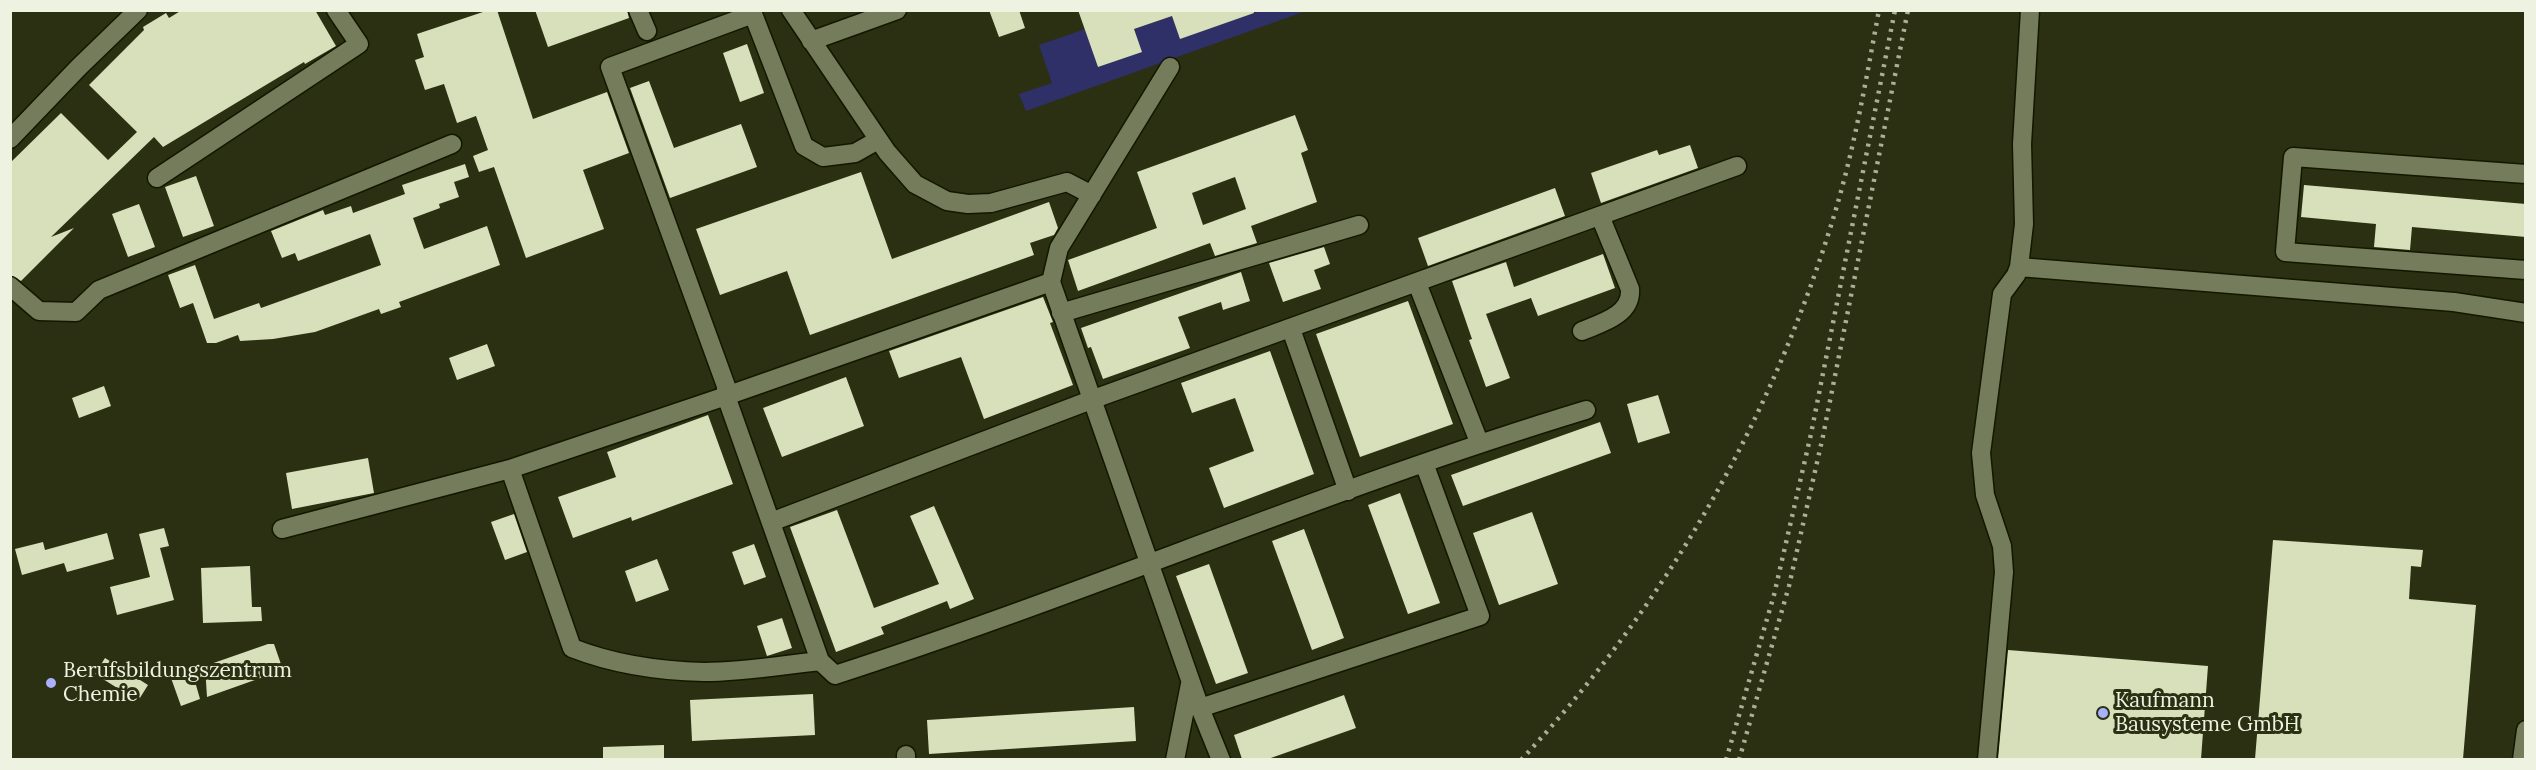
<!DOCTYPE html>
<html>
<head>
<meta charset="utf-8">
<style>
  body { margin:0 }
  #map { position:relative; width:2536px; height:770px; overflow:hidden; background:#2a3011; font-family:Lora,serif }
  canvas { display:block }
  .frame { position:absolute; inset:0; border:12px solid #eef2e0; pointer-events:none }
</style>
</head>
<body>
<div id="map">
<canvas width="2536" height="770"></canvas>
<div class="frame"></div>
</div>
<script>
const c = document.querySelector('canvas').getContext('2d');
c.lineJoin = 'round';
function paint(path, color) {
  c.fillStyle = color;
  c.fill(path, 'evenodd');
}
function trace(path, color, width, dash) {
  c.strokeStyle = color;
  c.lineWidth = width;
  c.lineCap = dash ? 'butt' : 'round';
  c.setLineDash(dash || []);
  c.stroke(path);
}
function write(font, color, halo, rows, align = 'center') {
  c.font = font + ' Lora,serif';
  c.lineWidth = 6;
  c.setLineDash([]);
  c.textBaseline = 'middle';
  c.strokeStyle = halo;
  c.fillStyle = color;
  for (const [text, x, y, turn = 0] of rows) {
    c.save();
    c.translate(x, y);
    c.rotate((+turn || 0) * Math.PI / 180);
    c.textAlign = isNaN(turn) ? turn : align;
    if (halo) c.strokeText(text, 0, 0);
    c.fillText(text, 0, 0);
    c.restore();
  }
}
paint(new Path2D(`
  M 1260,11 L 1306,11 L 1026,111 L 1019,94 L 1052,83 L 1039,45 L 1085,29 L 1098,67 L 1141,52 L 1134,29 L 1172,16 L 1180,38 Z`), '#303069');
paint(new Path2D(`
  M 182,10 L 315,10 L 336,46 L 305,64 L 304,62 L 163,147 L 154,137 L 51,237 L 74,228 L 21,281 L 10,275 L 10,163 L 61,113 L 108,160 L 137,132 L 89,85 L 144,30 L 143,27 L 166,13 L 169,18 Z
  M 489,10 L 497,10 L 533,119 L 607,92 L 629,153 L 583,170 L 604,229 L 526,258 L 494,167 L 479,172 L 473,156 L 488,150 L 476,116 L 457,123 L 444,84 L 425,90 L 415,60 L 424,57 L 417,34 Z
  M 535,10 L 627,10 L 629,18 L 548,47 Z
  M 989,10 L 1019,10 L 1025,28 L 999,37 Z
  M 1078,10 L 1253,10 L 1254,13 L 1180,39 L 1172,16 L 1134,29 L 1142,52 L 1098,67 Z
  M 747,44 L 764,93 L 740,102 L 723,53 Z
  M 649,81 L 674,148 L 741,124 L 757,167 L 670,198 L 630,88 Z
  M 1295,115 L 1308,150 L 1301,153 L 1317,202 L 1251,226 L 1257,243 L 1215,256 L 1210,243 L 1078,291 L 1068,260 L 1157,228 L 1137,172 ZM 1235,177 L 1246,209 L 1203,225 L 1192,193 Z
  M 1690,145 L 1698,168 L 1601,203 L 1591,173 L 1657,150 L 1659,155 Z
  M 465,164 L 469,177 L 454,182 L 459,197 L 439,204 L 440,208 L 413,218 L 424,249 L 487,226 L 500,265 L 399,302 L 401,307 L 381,314 L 379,309 L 315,332 L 273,339 L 240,341 L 238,335 L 216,343 L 207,343 L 193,303 L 180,308 L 168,275 L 195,265 L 214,319 L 259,303 L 261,308 L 381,265 L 370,234 L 298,261 L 295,253 L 282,258 L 271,231 L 323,210 L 325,215 L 351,206 L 353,213 L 405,194 L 402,185 Z
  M 861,172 L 892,259 L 1049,202 L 1058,228 L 1054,235 L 1030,243 L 1034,255 L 810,335 L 787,271 L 720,295 L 696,229 Z
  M 196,176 L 214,226 L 183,237 L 165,187 Z
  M 2304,185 L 2526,204 L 2526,237 L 2412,227 L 2410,250 L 2374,247 L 2376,224 L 2301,217 Z
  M 1555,188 L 1565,216 L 1428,266 L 1418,238 Z
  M 139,204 L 155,247 L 128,257 L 112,214 Z
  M 1324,247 L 1330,264 L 1314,270 L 1321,289 L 1283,302 L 1269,263 Z
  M 1603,254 L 1615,288 L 1538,316 L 1531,298 L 1486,314 L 1510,378 L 1486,387 L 1469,340 L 1472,339 L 1452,281 L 1506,262 L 1514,287 Z
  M 1241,272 L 1250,301 L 1223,310 L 1221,302 L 1178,317 L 1190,348 L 1103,379 L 1091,347 L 1088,348 L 1081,328 Z
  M 1043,297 L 1053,322 L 1050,323 L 1073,385 L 984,419 L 961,357 L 899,378 L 889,351 Z
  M 1408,301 L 1453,424 L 1360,457 L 1316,334 Z
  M 487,344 L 495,366 L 457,380 L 449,358 Z
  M 1270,351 L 1314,474 L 1224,508 L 1209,468 L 1254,451 L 1235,398 L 1192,413 L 1181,383 Z
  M 846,377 L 864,426 L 782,457 L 763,408 Z
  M 104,386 L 111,406 L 79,418 L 72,398 Z
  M 1658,395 L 1670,433 L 1638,443 L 1627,404 Z
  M 708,415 L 733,484 L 632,521 L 631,517 L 573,538 L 558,497 L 616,477 L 607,452 Z
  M 1600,422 L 1611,453 L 1463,506 L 1451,475 Z
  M 368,458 L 374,493 L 292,509 L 286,473 Z
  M 1400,493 L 1440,603 L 1408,614 L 1368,505 Z
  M 934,506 L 974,599 L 950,609 L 947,601 L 881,627 L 884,634 L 836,652 L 790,527 L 837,510 L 874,608 L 939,584 L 910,516 Z
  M 1532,512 L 1558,584 L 1499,605 L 1473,533 Z
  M 514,514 L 527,552 L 505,560 L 491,522 Z
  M 164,528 L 169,546 L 160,548 L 174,600 L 117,615 L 110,587 L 150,577 L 139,534 Z
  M 1304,529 L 1344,638 L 1312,650 L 1272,541 Z
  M 107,533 L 114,559 L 67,572 L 64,563 L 22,575 L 15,549 L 43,542 L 45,550 Z
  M 2273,540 L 2423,550 L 2421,567 L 2411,566 L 2409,599 L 2476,605 L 2463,759 L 2255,759 Z
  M 754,544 L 766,577 L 744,585 L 732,552 Z
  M 657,559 L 669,590 L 636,602 L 625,571 Z
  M 1209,564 L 1248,673 L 1216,684 L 1176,576 Z
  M 250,566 L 252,607 L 261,607 L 262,621 L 203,623 L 201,568 Z
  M 782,618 L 792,648 L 767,656 L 757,626 Z
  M 268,644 L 274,644 L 283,670 L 207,697 L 205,666 Z
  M 2008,650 L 2208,666 L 2201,759 L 1998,759 Z
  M 105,658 L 148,685 L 138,701 L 95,674 Z
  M 192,671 L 200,699 L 181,706 L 171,678 Z
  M 813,694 L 815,735 L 692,741 L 690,700 Z
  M 1344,695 L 1356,728 L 1268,759 L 1242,759 L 1234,735 Z
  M 1134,707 L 1136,741 L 929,754 L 927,720 Z
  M 664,745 L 664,759 L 603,759 L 603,747 Z`), '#d7e0bb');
const minor = new Path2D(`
  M 638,10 L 647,31
  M 791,10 L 887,152 L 915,184 L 947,201 L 968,204 L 991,203 L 1067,182 L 1092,195
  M 811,41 L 897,10
  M 1170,67 L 1059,248 L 1051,282 L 1200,708 L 1221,760
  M 10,139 L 79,67 L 138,10
  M 2526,174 L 2293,157 L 2285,252 L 2526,270
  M 157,178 L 359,44 L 336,10
  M 2019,267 L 2454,302 L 2526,313
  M 1417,283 L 1479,442
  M 10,286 L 39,311 L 76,312 L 99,290 L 452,144
  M 1061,313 L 1359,225
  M 1291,329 L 1348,491
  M 1582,331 C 1601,323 1632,315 1630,289 L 1600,216
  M 510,469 L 572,648 C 613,664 660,671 704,672 C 741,672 783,665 820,661 L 835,675 C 1088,593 1332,487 1586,410
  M 771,522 L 1091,400 L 1737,166
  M 282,529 L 510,469 L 726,396 L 1051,282
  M 820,661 L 726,396 L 726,386 L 610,67 L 753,14 L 804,146 L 823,157 L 855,153 L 878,140
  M 1200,708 L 1480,616 L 1424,463
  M 906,755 L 906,760
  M 1175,760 L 1190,684
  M 1987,760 L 2004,572 L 2002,546 L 1985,495 L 1981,453 L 2002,294 L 2016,275 L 2019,267 L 2024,224 L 2022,144 L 2030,10
  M 2522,760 L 2526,730`);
trace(minor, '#131700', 21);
trace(minor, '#757c5b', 18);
trace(new Path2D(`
  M 1521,760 C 1666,605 1771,421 1833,219 C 1854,151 1866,80 1879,10
  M 1726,760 L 1774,595 L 1811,434 L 1895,10
  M 1739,760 L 1789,586 L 1823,436 L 1908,10`), '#aaaf98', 4.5, [3, 6]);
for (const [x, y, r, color] of [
  [51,683,6,"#a9b0fc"],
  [2103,713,6,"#a9b0fc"]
]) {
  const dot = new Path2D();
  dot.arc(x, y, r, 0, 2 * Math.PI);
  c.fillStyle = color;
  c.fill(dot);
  trace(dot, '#2a3011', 2);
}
write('21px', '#eef2e0', '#2a3011', [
  ["Berufsbildungszentrum",63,671],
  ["Chemie",63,695],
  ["Kaufmann",2115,701],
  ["Bausysteme GmbH",2115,725]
], 'left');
</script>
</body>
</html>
